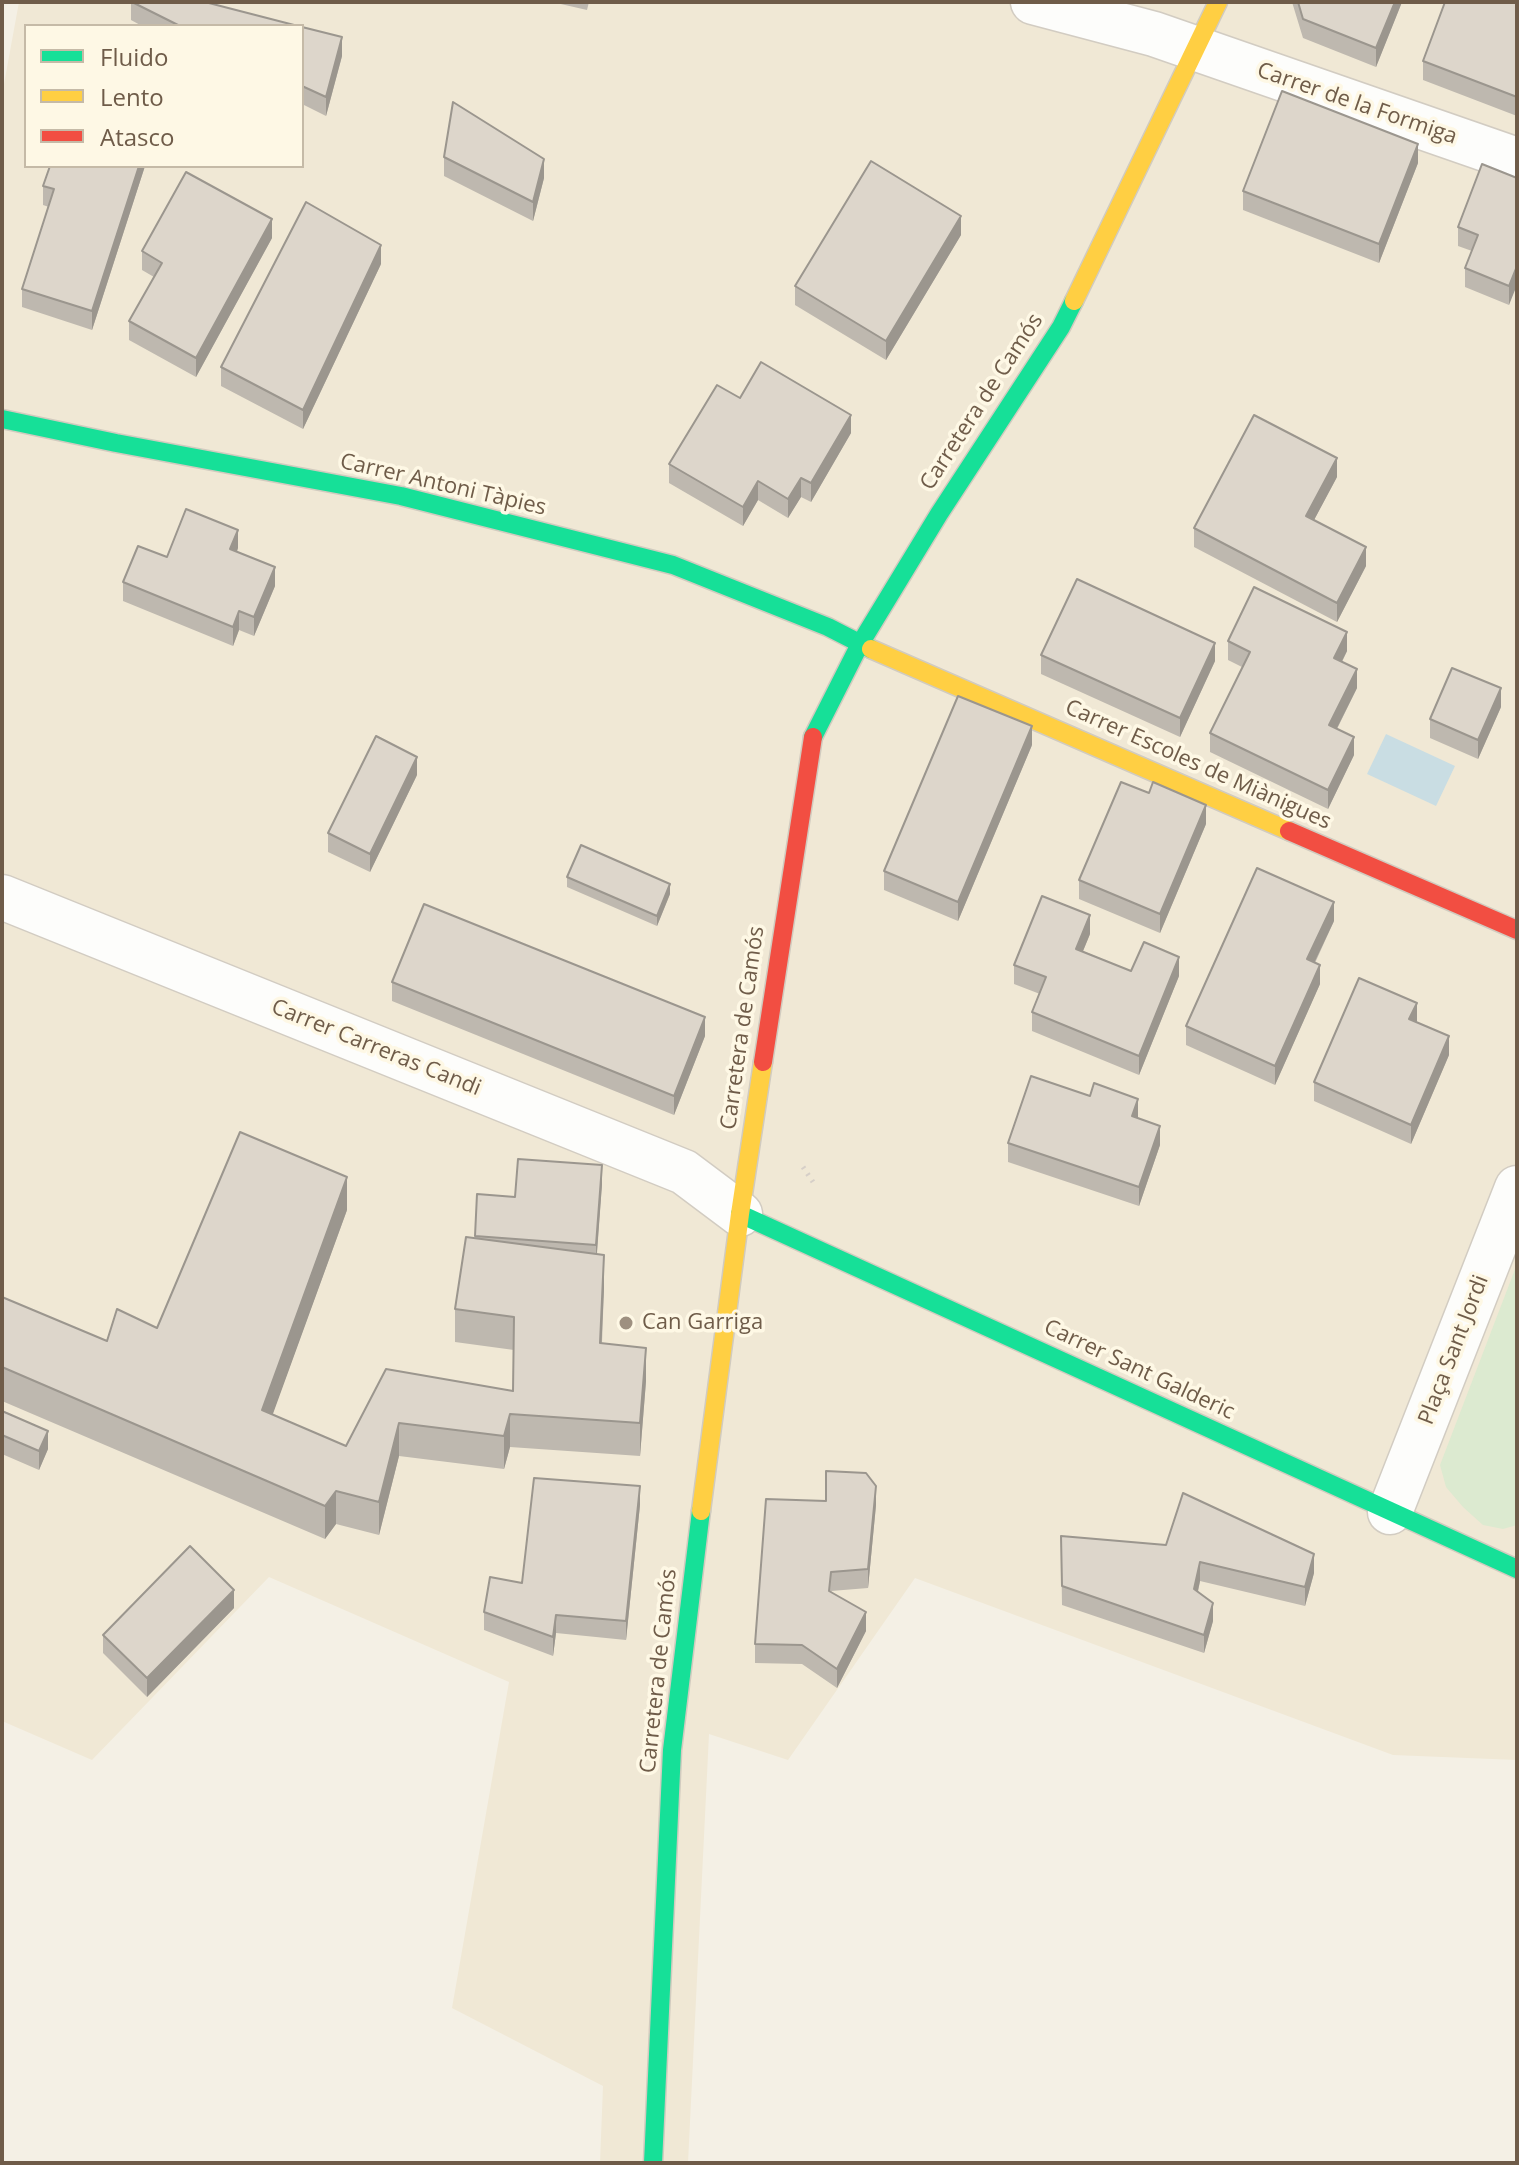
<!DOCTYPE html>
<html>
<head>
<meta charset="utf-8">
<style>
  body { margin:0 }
  #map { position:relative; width:1519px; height:2165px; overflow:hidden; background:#f4f0e5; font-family:"Open Sans",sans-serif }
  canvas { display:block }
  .frame { position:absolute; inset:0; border:4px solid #6f5c49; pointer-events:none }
  .legend { position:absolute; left:24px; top:24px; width:280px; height:144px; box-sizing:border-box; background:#fef8e5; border:2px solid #c5baa7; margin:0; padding:10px 14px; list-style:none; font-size:24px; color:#6f5c49 }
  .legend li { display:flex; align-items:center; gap:16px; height:40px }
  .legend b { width:40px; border:2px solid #c5baa7 }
</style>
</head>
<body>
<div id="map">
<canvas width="1519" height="2165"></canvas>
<div class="frame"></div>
<ul class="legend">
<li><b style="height:10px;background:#16e098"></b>Fluido</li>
<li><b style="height:10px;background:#ffcf43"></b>Lento</li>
<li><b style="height:10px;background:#f24e42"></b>Atasco</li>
</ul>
</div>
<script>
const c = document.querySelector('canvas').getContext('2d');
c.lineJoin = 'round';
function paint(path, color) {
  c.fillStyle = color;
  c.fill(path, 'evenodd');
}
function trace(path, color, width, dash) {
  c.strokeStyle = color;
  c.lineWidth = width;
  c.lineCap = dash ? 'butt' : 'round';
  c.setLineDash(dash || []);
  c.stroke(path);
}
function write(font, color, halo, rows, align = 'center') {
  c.font = font + ' "Open Sans",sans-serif';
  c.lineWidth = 7;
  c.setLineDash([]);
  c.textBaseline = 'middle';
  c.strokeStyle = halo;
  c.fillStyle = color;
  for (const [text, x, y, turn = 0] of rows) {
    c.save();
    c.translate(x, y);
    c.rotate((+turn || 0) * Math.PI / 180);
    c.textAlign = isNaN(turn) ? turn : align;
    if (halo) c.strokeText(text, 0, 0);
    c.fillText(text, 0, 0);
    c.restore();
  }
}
paint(new Path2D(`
  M 19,2 L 1517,2 L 1517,1760 L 1393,1755 L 915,1578 L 788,1760 L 709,1734 L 688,2163 L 600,2163 L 603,2086 L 452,2008 L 509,1682 L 269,1577 L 92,1760 L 2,1721 L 2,95 ZM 26,26 L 302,26 L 302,166 L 26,166 Z`), '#f0e8d5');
paint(new Path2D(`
  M 1517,1264 L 1517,1525 L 1503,1529 L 1483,1525 L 1463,1507 L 1446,1487 L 1440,1465 Z`), '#dcead0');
paint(new Path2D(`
  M 1386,734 L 1455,766 L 1436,806 L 1367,774 Z`), '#c9dde3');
const street = new Path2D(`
  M 1033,2 L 1154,34 L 1517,160
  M 2,897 L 684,1172 L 740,1214
  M 1390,1512 L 1517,1188`);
const fast = new Path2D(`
  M 2,419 L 116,443 L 401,496 L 673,565 L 828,627 L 871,649
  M 813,737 L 860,644 L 939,514 L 1061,327 L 1074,301
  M 740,1214 L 1517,1569
  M 653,2163 L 672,1750 L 701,1511`);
const slow = new Path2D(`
  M 1074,301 L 1218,2
  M 871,649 L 1289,831
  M 701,1511 L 740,1214 L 763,1062`);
const jam = new Path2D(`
  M 1289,831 L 1517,930
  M 763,1062 L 813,737`);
trace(street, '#d2ccc2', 47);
trace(fast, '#d1cbbf', 21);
trace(slow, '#d1cbbf', 21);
trace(jam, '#d1cbbf', 21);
trace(new Path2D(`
  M 803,1167 L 815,1185`), '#d6cfc8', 5, [2, 6]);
trace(street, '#fdfdfb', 44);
trace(fast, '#16e098', 18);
trace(slow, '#ffcf43', 18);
trace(jam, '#f24e42', 18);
paint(new Path2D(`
  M 131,2 L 298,26 L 142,26 L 131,20 Z
  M 552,2 L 589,2 L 587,10 Z
  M 1292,2 L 1402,2 L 1376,67 L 1303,38 Z
  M 1517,2 L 1517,116 L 1423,80 L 1423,61 Z
  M 302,27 L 342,56 L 326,116 L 302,104 Z
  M 444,157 L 544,178 L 533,221 L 444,176 Z
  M 1418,163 L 1379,263 L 1243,210 L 1243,191 Z
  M 145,166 L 92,330 L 22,307 L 22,289 L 49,207 L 43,205 L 43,186 Z
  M 1517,178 L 1509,305 L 1465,287 L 1465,268 L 1472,251 L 1458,246 L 1458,227 Z
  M 961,235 L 886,360 L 795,305 L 795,286 Z
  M 272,238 L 196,377 L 129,340 L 129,321 L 154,277 L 142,270 L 142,251 Z
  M 381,264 L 303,429 L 221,386 L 221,367 Z
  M 740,398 L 851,433 L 811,502 L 801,497 L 788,518 L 758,500 L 743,526 L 669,483 L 669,464 Z
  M 1337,477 L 1314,520 L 1366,566 L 1337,622 L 1194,547 L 1194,528 Z
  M 238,548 L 237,552 L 275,586 L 254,636 L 239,630 L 233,646 L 123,601 L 123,582 L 167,557 Z
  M 1228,641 L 1347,651 L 1342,662 L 1357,688 L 1337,729 L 1354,755 L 1328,809 L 1210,752 L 1210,733 L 1242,667 L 1228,660 Z
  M 1041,655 L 1215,661 L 1180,737 L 1041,674 Z
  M 1501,707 L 1478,759 L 1430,738 L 1430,719 Z
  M 1032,745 L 958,921 L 884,890 L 884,871 Z
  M 417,775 L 370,872 L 328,852 L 328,833 Z
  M 1206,824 L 1160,933 L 1079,899 L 1079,880 Z
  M 567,877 L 670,894 L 657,926 L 567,887 Z
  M 1334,921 L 1315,963 L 1320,984 L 1275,1085 L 1186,1045 L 1186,1026 Z
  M 1090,934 L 1083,951 L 1131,971 L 1179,976 L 1139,1075 L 1032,1031 L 1032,1012 L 1040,994 L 1014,984 L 1014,965 Z
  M 392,982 L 705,1036 L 674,1115 L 392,1001 Z
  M 1416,1022 L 1449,1055 L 1411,1144 L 1314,1101 L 1314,1082 Z
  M 1138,1118 L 1160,1145 L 1139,1206 L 1008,1162 L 1008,1143 Z
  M 602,1184 L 597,1254 L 604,1288 L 602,1343 L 646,1381 L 640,1456 L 510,1447 L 504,1469 L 399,1456 L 379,1535 L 336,1524 L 325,1539 L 2,1401 L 2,1297 L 107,1341 L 157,1328 L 347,1210 L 272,1415 L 346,1446 L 386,1369 L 513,1391 L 514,1350 L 455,1342 L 455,1309 L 475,1238 L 477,1194 L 515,1197 Z
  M 2,1411 L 48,1449 L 39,1470 L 2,1454 Z
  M 640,1505 L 626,1640 L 556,1633 L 553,1656 L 484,1630 L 484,1612 L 522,1583 Z
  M 876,1505 L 868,1588 L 831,1591 L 866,1631 L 837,1688 L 802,1664 L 755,1663 L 755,1644 Z
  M 1061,1536 L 1314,1573 L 1305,1606 L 1200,1581 L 1198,1592 L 1213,1621 L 1204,1653 L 1062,1605 Z
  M 234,1608 L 147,1697 L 103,1653 L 103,1635 Z`), '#beb8af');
paint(new Path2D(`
  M 1395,2 L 1402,2 L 1376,67 L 1376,48 Z
  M 342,37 L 342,56 L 326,116 L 326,97 Z
  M 1418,144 L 1418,163 L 1379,263 L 1379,244 Z
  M 544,159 L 544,178 L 533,221 L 533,202 Z
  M 139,166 L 145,166 L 92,330 L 92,311 Z
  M 961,216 L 961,235 L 886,360 L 886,341 Z
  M 272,219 L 272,238 L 196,377 L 196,358 Z
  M 381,245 L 381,264 L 303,429 L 303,410 Z
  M 1517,266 L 1517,285 L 1509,305 L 1509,286 Z
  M 851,415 L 851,433 L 811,502 L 811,483 Z
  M 1337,458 L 1337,477 L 1306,535 L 1306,516 Z
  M 801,478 L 801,497 L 788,518 L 788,499 Z
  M 758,481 L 758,500 L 743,526 L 743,507 Z
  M 238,530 L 238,548 L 230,568 L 230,549 Z
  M 1366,547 L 1366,566 L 1337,622 L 1337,603 Z
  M 275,567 L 275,586 L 254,636 L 254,617 Z
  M 239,611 L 239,630 L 233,646 L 233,627 Z
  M 1347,632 L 1347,651 L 1334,677 L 1334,658 Z
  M 1215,643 L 1215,661 L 1180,737 L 1180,718 Z
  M 1357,669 L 1357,688 L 1329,744 L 1329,725 Z
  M 1501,688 L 1501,707 L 1478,759 L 1478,740 Z
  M 1032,726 L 1032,745 L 958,921 L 958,902 Z
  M 1354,737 L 1354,755 L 1328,809 L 1328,790 Z
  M 417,757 L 417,775 L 370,872 L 370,854 Z
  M 1206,805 L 1206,824 L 1160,933 L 1160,914 Z
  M 670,884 L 670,894 L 657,926 L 657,916 Z
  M 1334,902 L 1334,921 L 1307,978 L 1307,959 Z
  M 1090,915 L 1090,934 L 1076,968 L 1076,949 Z
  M 1179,957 L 1179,976 L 1139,1075 L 1139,1056 Z
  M 1320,965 L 1320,984 L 1275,1085 L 1275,1066 Z
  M 1417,1003 L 1417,1021 L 1409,1038 L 1409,1019 Z
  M 705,1017 L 705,1036 L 674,1115 L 674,1096 Z
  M 1449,1036 L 1449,1055 L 1411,1144 L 1411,1125 Z
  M 1138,1099 L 1138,1117 L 1132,1135 L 1132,1116 Z
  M 1160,1126 L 1160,1145 L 1139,1206 L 1139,1187 Z
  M 602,1165 L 602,1184 L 596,1264 L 596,1245 Z
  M 347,1177 L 347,1210 L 262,1444 L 262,1410 Z
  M 604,1255 L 604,1288 L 600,1376 L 600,1343 Z
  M 646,1348 L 646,1381 L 640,1456 L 640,1423 Z
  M 510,1414 L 510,1447 L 504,1469 L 504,1436 Z
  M 399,1423 L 399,1456 L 379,1535 L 379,1502 Z
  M 48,1431 L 48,1449 L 39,1470 L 39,1451 Z
  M 640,1486 L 640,1505 L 626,1640 L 626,1621 Z
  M 876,1486 L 876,1505 L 868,1588 L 868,1569 Z
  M 336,1491 L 336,1524 L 325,1539 L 325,1506 Z
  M 1314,1554 L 1314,1573 L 1305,1606 L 1305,1587 Z
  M 1200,1562 L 1200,1581 L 1194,1608 L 1194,1589 Z
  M 234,1590 L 234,1608 L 147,1697 L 147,1678 Z
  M 1213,1603 L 1213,1621 L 1204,1653 L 1204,1635 Z
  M 866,1612 L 866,1631 L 837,1688 L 837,1669 Z
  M 556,1615 L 556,1633 L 553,1656 L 553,1637 Z`), '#9b968e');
const building = new Path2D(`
  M 132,2 L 205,2 L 298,26 L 180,26 Z
  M 1298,2 L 1395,2 L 1376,48 L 1303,19 Z
  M 1445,2 L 1517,2 L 1517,97 L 1423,61 Z
  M 302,27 L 342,37 L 326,97 L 302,86 Z
  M 1282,91 L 1418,144 L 1379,244 L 1243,191 Z
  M 453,102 L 544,159 L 533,202 L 444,157 Z
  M 871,161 L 961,216 L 886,341 L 795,286 Z
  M 1482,164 L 1517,178 L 1517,266 L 1509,286 L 1465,268 L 1478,235 L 1458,227 Z
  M 50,166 L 139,166 L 92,311 L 22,289 L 54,189 L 43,186 Z
  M 186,172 L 272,219 L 196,358 L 129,321 L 162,263 L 142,251 Z
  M 306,202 L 381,245 L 303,410 L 221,367 Z
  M 761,362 L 851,415 L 811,483 L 801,478 L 788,499 L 758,481 L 743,507 L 669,464 L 717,385 L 740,398 Z
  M 1254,415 L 1337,458 L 1306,516 L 1366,547 L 1337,603 L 1194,528 Z
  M 186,509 L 238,530 L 230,549 L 275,567 L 254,617 L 239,611 L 233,627 L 123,582 L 138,546 L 167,557 Z
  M 1077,579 L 1215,643 L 1180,718 L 1041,655 Z
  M 1254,587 L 1347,632 L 1334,658 L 1357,669 L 1329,725 L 1354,737 L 1328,790 L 1210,733 L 1250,652 L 1228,641 Z
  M 1452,668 L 1501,688 L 1478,740 L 1430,719 Z
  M 958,696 L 1032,726 L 958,902 L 884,871 Z
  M 376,736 L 417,757 L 370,854 L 328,833 Z
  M 1121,782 L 1149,793 L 1153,782 L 1206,805 L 1160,914 L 1079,880 Z
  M 581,845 L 670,884 L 657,916 L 567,877 Z
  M 1257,868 L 1334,902 L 1307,959 L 1320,965 L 1275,1066 L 1186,1026 Z
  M 1042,896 L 1090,915 L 1076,949 L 1131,971 L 1144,942 L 1179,957 L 1139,1056 L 1032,1012 L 1046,977 L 1014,965 Z
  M 424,904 L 705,1017 L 674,1096 L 392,982 Z
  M 1359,978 L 1417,1003 L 1409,1019 L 1449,1036 L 1411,1125 L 1314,1082 Z
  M 1031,1076 L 1090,1096 L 1094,1083 L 1138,1099 L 1132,1116 L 1160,1126 L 1139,1187 L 1008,1143 Z
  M 240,1132 L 347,1177 L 262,1410 L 346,1446 L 386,1369 L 513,1391 L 514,1317 L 455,1309 L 466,1237 L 604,1255 L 600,1343 L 646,1348 L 640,1423 L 510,1414 L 504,1436 L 399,1423 L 379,1502 L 336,1491 L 325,1506 L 2,1367 L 2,1297 L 107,1341 L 117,1309 L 157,1328 Z
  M 518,1159 L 602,1165 L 596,1245 L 475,1236 L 477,1194 L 515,1197 Z
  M 2,1411 L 48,1431 L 39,1451 L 2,1435 Z
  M 826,1471 L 866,1473 L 876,1486 L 868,1569 L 831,1572 L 829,1591 L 866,1612 L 837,1669 L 802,1645 L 755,1644 L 766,1499 L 826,1501 Z
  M 534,1478 L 640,1486 L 626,1621 L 556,1615 L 553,1637 L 484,1612 L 490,1577 L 522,1583 Z
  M 1183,1493 L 1314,1554 L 1305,1587 L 1200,1562 L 1194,1589 L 1213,1603 L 1204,1635 L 1062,1586 L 1061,1536 L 1166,1545 Z
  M 190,1546 L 234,1590 L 147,1678 L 103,1635 Z`);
paint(building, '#ddd6cb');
trace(building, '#9b968e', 2);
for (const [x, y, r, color] of [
  [626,1323,8,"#9e9080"]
]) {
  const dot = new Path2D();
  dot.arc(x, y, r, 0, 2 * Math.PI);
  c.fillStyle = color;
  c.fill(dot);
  trace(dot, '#fef8e5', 3);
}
write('22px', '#6f5c49', '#fef8e5', [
  ["Carrer de la Formiga",1357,104,19],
  ["Carretera de Camós",982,402,-57],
  ["Carrer Antoni Tàpies",443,485,13],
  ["Carrer Escoles de Miànigues",1198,765,24],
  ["Carretera de Camós",743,1028,-82],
  ["Carrer Carreras Candi",376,1048,22],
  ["Plaça Sant Jordi",1454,1350,-69],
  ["Carrer Sant Galderic",1139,1370,25],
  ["Carretera de Camós",659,1671,-84]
]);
write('22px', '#6f5c49', '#fef8e5', [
  ["Can Garriga",642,1323]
], 'left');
</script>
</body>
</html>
